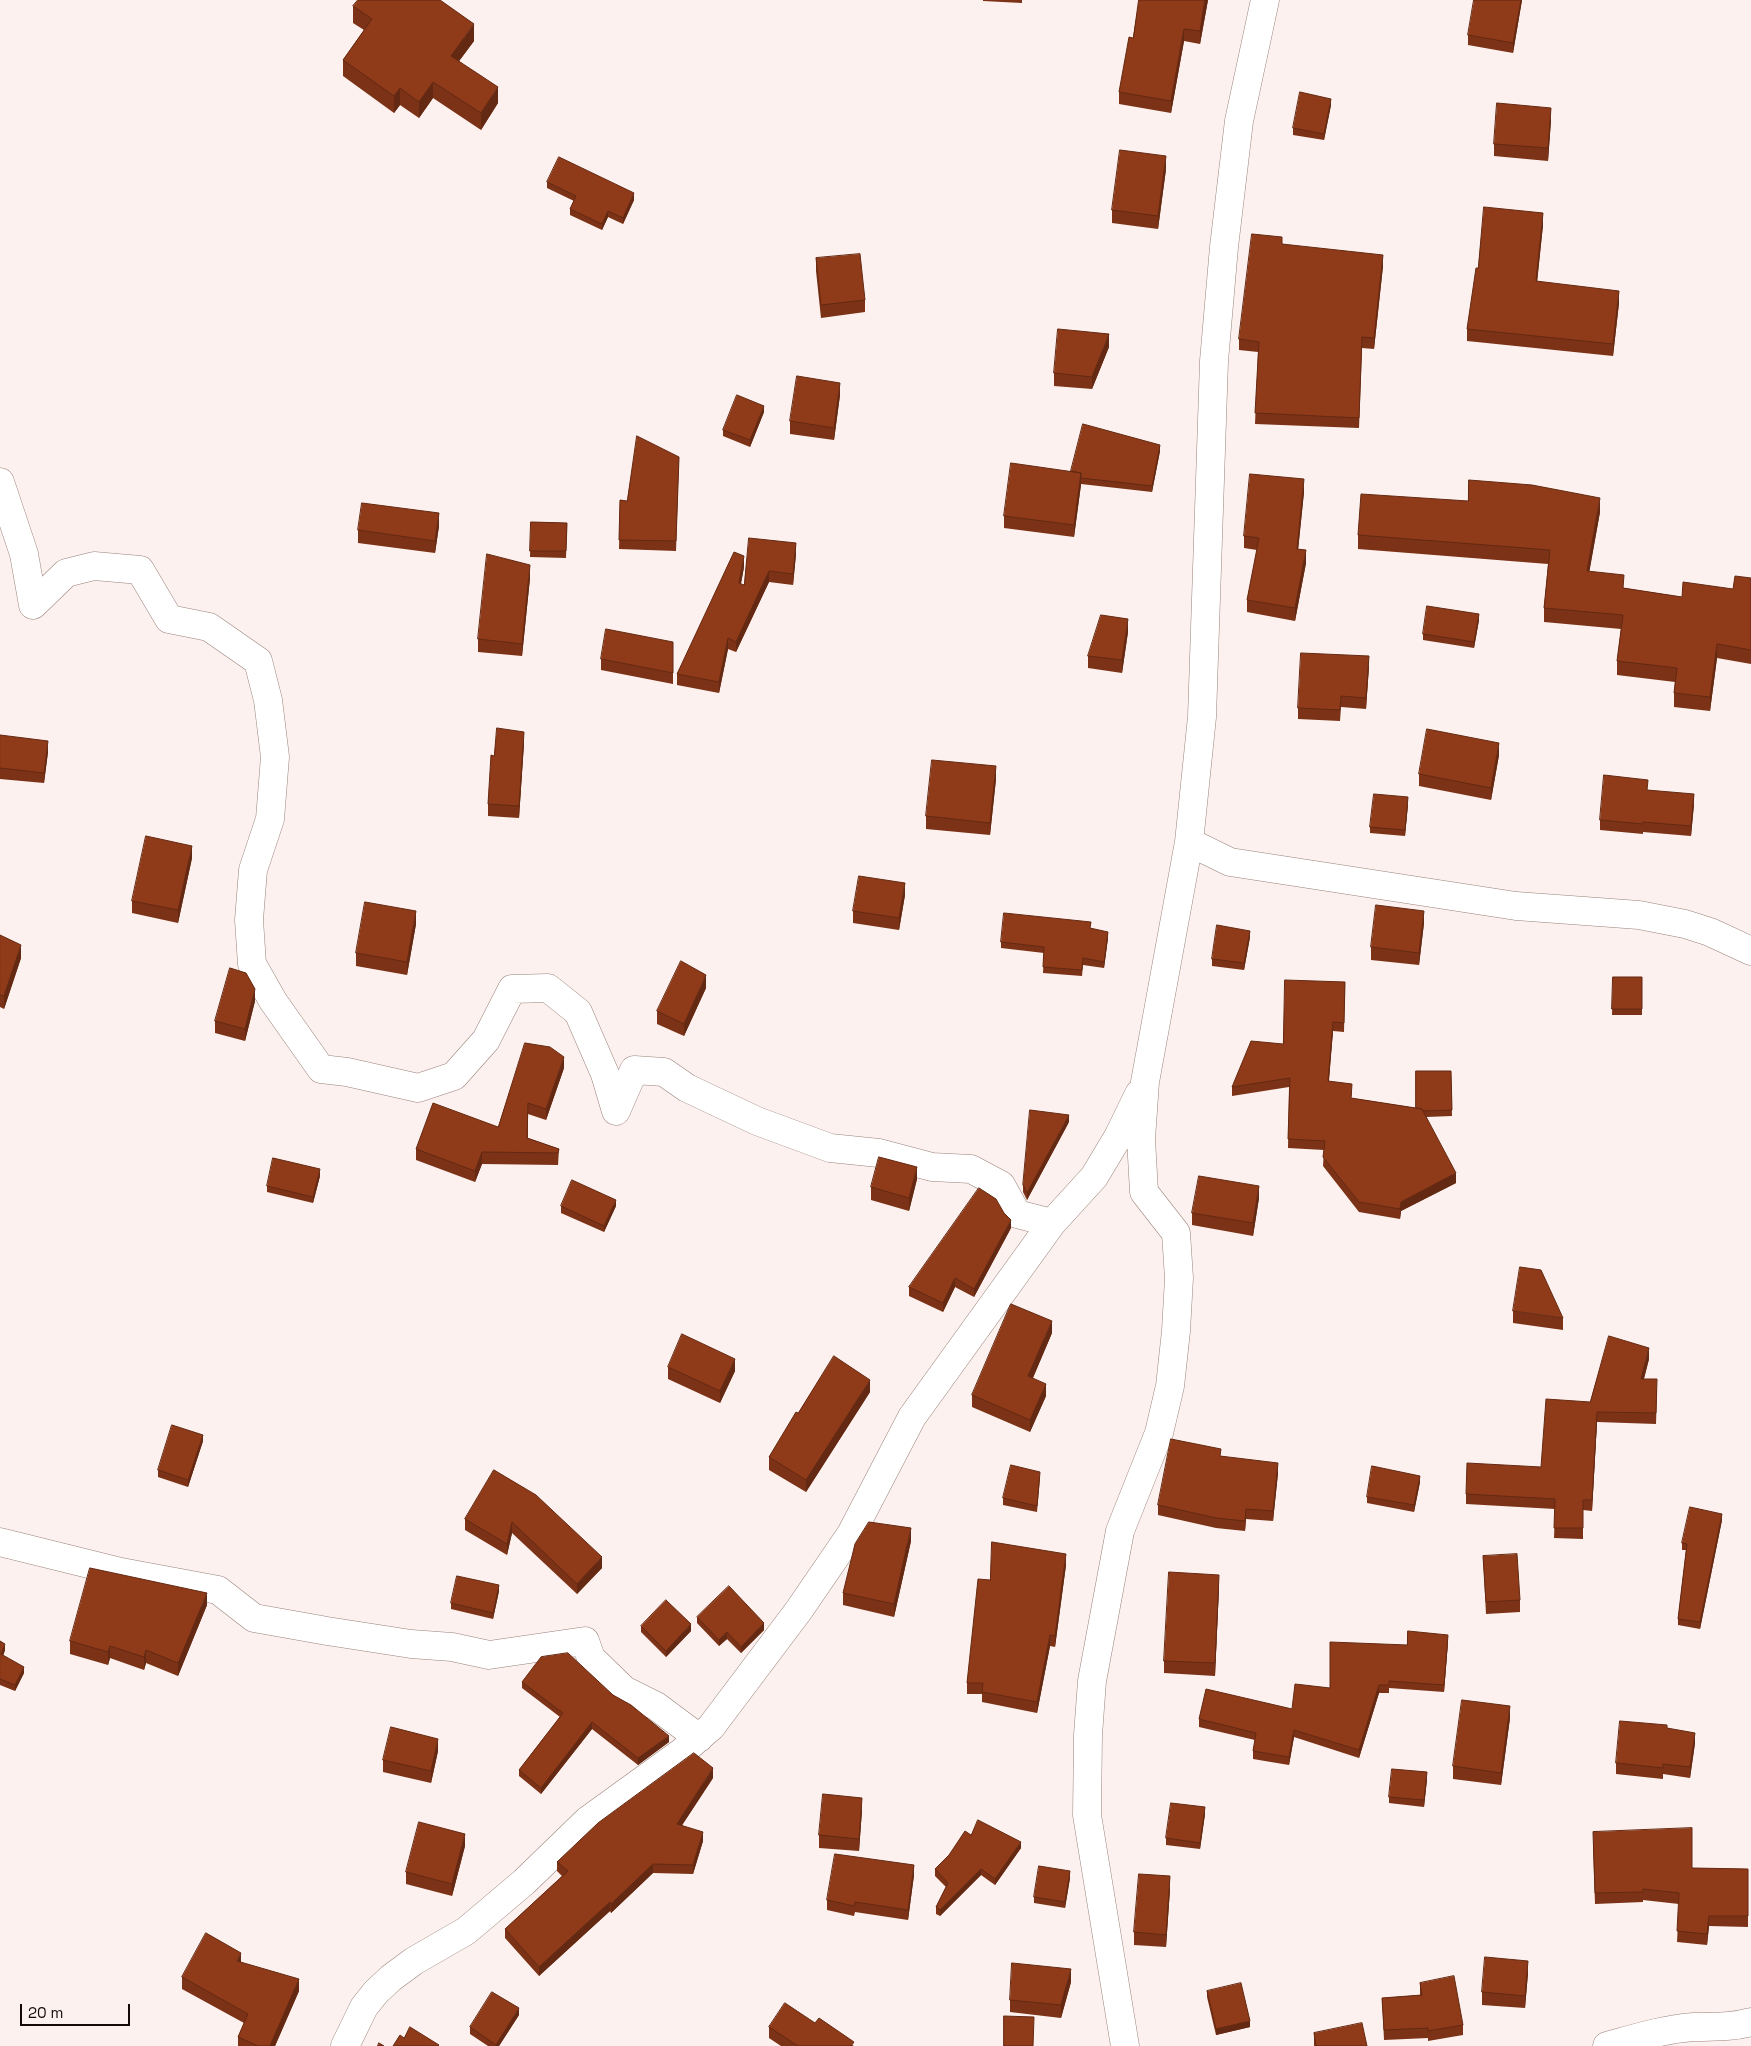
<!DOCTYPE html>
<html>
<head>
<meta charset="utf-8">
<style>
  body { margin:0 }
  #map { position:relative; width:1751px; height:2046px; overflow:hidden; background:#fcf1ee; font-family:"Space Grotesk",sans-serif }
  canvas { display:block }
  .scale { position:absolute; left:20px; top:2004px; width:110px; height:22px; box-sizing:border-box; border:2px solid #130a08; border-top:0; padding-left:6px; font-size:15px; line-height:18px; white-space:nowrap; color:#130a08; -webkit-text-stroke:4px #fcf1ee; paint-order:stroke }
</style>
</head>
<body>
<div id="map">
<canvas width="1751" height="2046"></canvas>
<div class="scale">20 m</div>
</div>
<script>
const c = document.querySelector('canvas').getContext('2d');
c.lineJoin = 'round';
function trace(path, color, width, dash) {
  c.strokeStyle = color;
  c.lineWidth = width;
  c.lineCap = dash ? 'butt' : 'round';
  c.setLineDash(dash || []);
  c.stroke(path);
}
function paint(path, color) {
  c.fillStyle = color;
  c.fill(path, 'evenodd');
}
const street = new Path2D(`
  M 0,482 L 24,554 L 33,605 L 66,573 L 94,566 L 140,570 L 169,619 L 209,627 L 258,661 L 268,700 L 275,757 L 270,819 L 253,870 L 249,920 L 252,964 L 273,1001 L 321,1069 L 347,1072 L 418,1088 L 454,1076 L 486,1040 L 512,989 L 548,988 L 578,1012 L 605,1074 L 616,1111 L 634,1070 L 664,1072 L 687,1088 L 757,1121 L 830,1148 L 879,1153 L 932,1167 L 971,1169 L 1001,1185 L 1017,1214 L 1052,1223
  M 1189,842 L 1230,862 L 1516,906 L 1639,915 L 1685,924 L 1710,932 L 1751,951
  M 0,1542 L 121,1572 L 218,1590 L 254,1618 L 327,1631 L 411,1644 L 452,1647 L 489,1655 L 585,1641 L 591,1658 L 624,1690 L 656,1706 L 699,1738
  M 345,2046 L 364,2007 L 376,1992 L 391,1978 L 414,1961 L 466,1931 L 524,1882 L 588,1820 L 682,1752 L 711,1727 L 799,1610 L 851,1534 L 912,1417 L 1052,1223 L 1094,1177 L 1118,1137 L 1139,1094
  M 1125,2046 L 1087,1815 L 1088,1735 L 1092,1681 L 1120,1531 L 1159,1433 L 1170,1386 L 1176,1331 L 1179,1278 L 1176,1233 L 1144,1192 L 1141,1139 L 1145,1082 L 1189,842 L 1202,717 L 1214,361 L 1224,247 L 1239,121 L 1265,0
  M 1607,2046 C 1636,2038 1664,2029 1694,2027 C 1716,2026 1728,2028 1751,2022`);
trace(street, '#9a827a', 29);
trace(street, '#fff', 28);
paint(new Path2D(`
  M 983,0 L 1022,0 L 1022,3 L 983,1 Z
  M 1139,0 L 1208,0 L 1200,44 L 1184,41 L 1171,113 L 1119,104 L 1119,92 L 1133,38 Z
  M 1522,0 L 1513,53 L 1468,45 L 1468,35 Z
  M 353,6 L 474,41 L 459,61 L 498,103 L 481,130 L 433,98 L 419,118 L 400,105 L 394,113 L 343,76 L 343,60 L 364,30 L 353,23 Z
  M 1331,105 L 1324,140 L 1293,135 L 1293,128 Z
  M 1551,120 L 1548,161 L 1494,156 L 1494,144 Z
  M 1166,169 L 1158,229 L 1112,223 L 1112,210 Z
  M 547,182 L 634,200 L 623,224 L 608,217 L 602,230 L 570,215 L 570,209 L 574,201 L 547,188 Z
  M 1543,225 L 1537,281 L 1619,303 L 1613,356 L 1467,341 L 1467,329 L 1478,268 Z
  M 1282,244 L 1383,266 L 1374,349 L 1362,348 L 1359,428 L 1255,424 L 1258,352 L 1239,350 L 1239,339 Z
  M 816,258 L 865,300 L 865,312 L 821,318 L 816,271 Z
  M 1109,347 L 1092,389 L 1054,386 L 1054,373 Z
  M 840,395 L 834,440 L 790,434 L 790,421 Z
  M 764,412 L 750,447 L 723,436 L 723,430 Z
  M 1160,451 L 1152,492 L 1081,484 L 1074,537 L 1004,528 L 1004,516 L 1071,471 Z
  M 679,457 L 676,551 L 619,549 L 620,500 L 627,501 Z
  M 1304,492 L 1298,549 L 1306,563 L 1295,621 L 1247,612 L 1247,600 L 1257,550 L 1244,548 L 1244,536 Z
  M 1600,512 L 1589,572 L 1624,588 L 1682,597 L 1733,589 L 1751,578 L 1751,664 L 1717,658 L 1710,711 L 1674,707 L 1674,693 L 1675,682 L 1617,675 L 1617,661 L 1621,629 L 1544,622 L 1544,608 L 1548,564 L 1358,549 L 1358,535 Z
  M 531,522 L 567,523 L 566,558 L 530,557 Z
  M 439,526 L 435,553 L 358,543 L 358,530 Z
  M 796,554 L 793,585 L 769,582 L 736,652 L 728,649 L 719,693 L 677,685 L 677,674 L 744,567 L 741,584 L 744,585 Z
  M 530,578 L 522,656 L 478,652 L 478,639 Z
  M 1479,620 L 1474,648 L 1423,640 L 1423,634 Z
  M 1128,632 L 1122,673 L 1088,668 L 1088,656 Z
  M 673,642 L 673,684 L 601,670 L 601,659 Z
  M 1369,666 L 1366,709 L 1341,707 L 1340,721 L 1298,719 L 1298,708 Z
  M 0,735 L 48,752 L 44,783 L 0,779 Z
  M 524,743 L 519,818 L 488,816 L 488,804 L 494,756 Z
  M 1499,755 L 1491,800 L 1419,786 L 1419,774 Z
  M 996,779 L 990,835 L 926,829 L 926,816 Z
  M 1648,790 L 1694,804 L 1691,836 L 1643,832 L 1643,834 L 1600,830 L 1600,820 Z
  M 1408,804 L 1405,836 L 1370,833 L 1370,827 Z
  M 192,858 L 178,923 L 132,913 L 132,901 Z
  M 905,895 L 899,930 L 853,923 L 853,911 Z
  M 1424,923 L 1419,965 L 1371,960 L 1371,947 Z
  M 416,924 L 407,975 L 356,966 L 356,953 Z
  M 1091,928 L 1108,938 L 1104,968 L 1083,965 L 1082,976 L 1043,973 L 1044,953 L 1001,948 L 1001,942 Z
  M 0,935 L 21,958 L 4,1009 L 0,1007 Z
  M 1250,937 L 1244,970 L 1212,966 L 1212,959 Z
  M 1613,977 L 1642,977 L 1642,1015 L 1612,1015 Z
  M 1345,982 L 1344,1032 L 1333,1031 L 1329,1081 L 1352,1093 L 1351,1098 L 1416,1108 L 1451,1071 L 1452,1116 L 1426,1117 L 1456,1183 L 1401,1211 L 1400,1219 L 1359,1212 L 1323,1166 L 1324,1150 L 1288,1148 L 1289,1087 L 1232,1096 L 1232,1087 L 1283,1044 Z
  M 706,988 L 684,1036 L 657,1024 L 657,1011 Z
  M 255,1001 L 245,1041 L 215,1033 L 215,1021 Z
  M 564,1068 L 546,1120 L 528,1114 L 528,1138 L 559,1149 L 558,1165 L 482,1164 L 475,1182 L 416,1160 L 416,1149 L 498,1127 Z
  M 1069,1122 L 1027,1200 L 1023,1192 L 1023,1185 Z
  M 320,1176 L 313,1203 L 267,1192 L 267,1186 Z
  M 917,1179 L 909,1211 L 871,1200 L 871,1187 Z
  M 1259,1198 L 1253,1236 L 1192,1225 L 1192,1213 Z
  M 561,1206 L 616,1206 L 604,1232 L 561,1213 Z
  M 1011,1228 L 974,1297 L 955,1287 L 943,1312 L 909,1296 L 909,1287 Z
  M 1513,1311 L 1563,1318 L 1563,1330 L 1513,1323 Z
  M 1052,1333 L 1033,1378 L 1046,1396 L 1030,1432 L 972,1407 L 972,1395 Z
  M 1649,1359 L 1644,1379 L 1657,1390 L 1656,1424 L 1597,1422 L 1592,1511 L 1583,1510 L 1583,1539 L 1554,1538 L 1555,1509 L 1466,1504 L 1466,1494 L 1541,1467 L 1590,1402 Z
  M 668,1367 L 735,1371 L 720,1403 L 668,1379 Z
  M 870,1392 L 806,1492 L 769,1470 L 769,1457 L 798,1413 Z
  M 203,1441 L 188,1487 L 158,1477 L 158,1470 Z
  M 1221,1456 L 1278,1473 L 1273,1521 L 1246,1519 L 1245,1531 L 1216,1528 L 1158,1515 L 1158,1505 Z
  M 494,1470 L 602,1568 L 577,1594 L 512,1533 L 507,1555 L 465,1530 L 465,1519 Z
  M 1040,1478 L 1037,1512 L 1003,1505 L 1003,1498 Z
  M 1420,1482 L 1414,1512 L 1367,1503 L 1367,1497 Z
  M 1722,1520 L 1700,1629 L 1678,1625 L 1678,1619 L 1686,1550 L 1682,1550 L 1682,1543 Z
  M 911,1541 L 894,1617 L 843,1605 L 843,1593 Z
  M 1483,1556 L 1520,1600 L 1520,1612 L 1486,1614 Z
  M 1066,1565 L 1055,1647 L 1050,1646 L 1037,1713 L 982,1702 L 982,1694 L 967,1694 L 967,1683 L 990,1580 Z
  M 1219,1587 L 1215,1676 L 1164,1673 L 1164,1661 Z
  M 499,1591 L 493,1619 L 451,1609 L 451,1603 Z
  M 207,1605 L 178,1676 L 146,1663 L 144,1670 L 110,1658 L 108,1665 L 70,1654 L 70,1641 Z
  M 697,1617 L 764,1630 L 741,1653 L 727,1639 L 719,1646 L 697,1623 Z
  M 641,1626 L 691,1631 L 666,1657 L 641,1632 Z
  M 0,1641 L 5,1650 L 3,1656 L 24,1673 L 15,1691 L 0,1685 Z
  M 1448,1642 L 1444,1692 L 1389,1688 L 1389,1693 L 1379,1693 L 1359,1758 L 1294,1737 L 1289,1765 L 1253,1759 L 1253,1751 L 1255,1740 L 1199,1727 L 1199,1719 L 1292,1709 L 1407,1645 Z
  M 522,1682 L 613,1695 L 669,1742 L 638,1765 L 592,1729 L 541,1794 L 519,1776 L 519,1770 L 560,1717 L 522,1688 Z
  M 1510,1718 L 1501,1785 L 1453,1779 L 1453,1766 Z
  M 1667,1728 L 1695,1743 L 1690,1778 L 1663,1774 L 1663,1779 L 1616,1774 L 1616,1763 Z
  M 438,1751 L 431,1783 L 383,1772 L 383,1760 Z
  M 713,1778 L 682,1825 L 703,1841 L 693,1874 L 653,1873 L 611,1913 L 610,1911 L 539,1976 L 505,1938 L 505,1929 L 562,1876 L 557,1871 L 557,1862 Z
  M 1427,1779 L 1424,1807 L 1389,1803 L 1389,1797 Z
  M 862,1810 L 859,1851 L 819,1848 L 819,1835 Z
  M 1205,1814 L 1200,1849 L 1166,1845 L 1166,1838 Z
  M 971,1835 L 1021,1848 L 995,1885 L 981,1875 L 940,1916 L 936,1914 L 936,1907 L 946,1887 L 935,1876 L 935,1869 Z
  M 1593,1843 L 1692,1868 L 1748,1869 L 1748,1927 L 1709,1926 L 1707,1945 L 1677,1942 L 1679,1904 L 1643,1900 L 1643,1902 L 1595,1904 Z
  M 465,1846 L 452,1896 L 406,1884 L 406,1872 Z
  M 914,1875 L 908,1920 L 855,1912 L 854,1916 L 827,1910 L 827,1900 Z
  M 1070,1878 L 1065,1908 L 1034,1903 L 1034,1897 Z
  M 1170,1889 L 1166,1947 L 1134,1945 L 1134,1932 Z
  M 241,1962 L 299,1991 L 275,2046 L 238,2046 L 238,2037 L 244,2023 L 182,1989 L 182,1977 Z
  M 1528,1973 L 1525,2008 L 1482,2005 L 1482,1992 Z
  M 1071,1982 L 1061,2018 L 1010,2012 L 1010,2000 Z
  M 1420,1983 L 1463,2025 L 1463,2035 L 1428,2041 L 1428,2038 L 1384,2040 L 1382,1998 L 1420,1995 Z
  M 1207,1991 L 1250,2027 L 1216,2035 L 1207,1997 Z
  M 519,2015 L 499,2046 L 488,2046 L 470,2034 L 470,2027 Z
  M 815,2023 L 854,2046 L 781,2046 L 769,2038 L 769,2027 Z
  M 1314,2033 L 1367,2046 L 1314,2046 Z`), '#7b3216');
paint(new Path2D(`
  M 1205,0 L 1208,0 L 1200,44 L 1200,31 Z
  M 1521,0 L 1522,0 L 1513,53 L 1513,43 Z
  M 474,24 L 474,41 L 451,72 L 451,56 Z
  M 1184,29 L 1184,41 L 1171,113 L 1171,101 Z
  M 433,82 L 433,98 L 419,118 L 419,102 Z
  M 498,87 L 498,103 L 481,130 L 481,113 Z
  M 400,88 L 400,105 L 394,113 L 394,96 Z
  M 1331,99 L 1331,105 L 1324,140 L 1324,134 Z
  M 1551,108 L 1551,120 L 1548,161 L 1548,148 Z
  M 1166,156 L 1166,169 L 1158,229 L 1158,216 Z
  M 634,193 L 634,200 L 623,224 L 623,218 Z
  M 608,211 L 608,217 L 602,230 L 602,224 Z
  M 1543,213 L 1543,225 L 1536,293 L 1536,281 Z
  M 1383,255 L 1383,266 L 1374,349 L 1374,338 Z
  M 1619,291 L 1619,303 L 1613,356 L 1613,344 Z
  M 1109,334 L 1109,347 L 1092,389 L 1092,377 Z
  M 840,383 L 840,395 L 834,440 L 834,428 Z
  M 764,406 L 764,412 L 750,447 L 750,440 Z
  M 1160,445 L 1160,451 L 1152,492 L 1152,486 Z
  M 1081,473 L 1081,485 L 1074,537 L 1074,525 Z
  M 1304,479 L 1304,492 L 1297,561 L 1297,549 Z
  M 1600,498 L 1600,512 L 1587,585 L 1587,571 Z
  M 439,513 L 439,526 L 435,553 L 435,541 Z
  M 796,543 L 796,554 L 793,585 L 793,574 Z
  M 1306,550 L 1306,563 L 1295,621 L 1295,608 Z
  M 744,556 L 744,567 L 739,593 L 739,583 Z
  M 530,565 L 530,578 L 522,656 L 522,644 Z
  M 769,571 L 769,582 L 736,652 L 736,642 Z
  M 1479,614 L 1479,620 L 1474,648 L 1474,642 Z
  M 1128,619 L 1128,632 L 1122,673 L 1122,660 Z
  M 728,638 L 728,649 L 719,693 L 719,682 Z
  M 1717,644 L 1717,658 L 1710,711 L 1710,697 Z
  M 1369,656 L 1369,666 L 1366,709 L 1366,698 Z
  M 524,732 L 524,743 L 519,818 L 519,806 Z
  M 48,741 L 48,752 L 44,783 L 44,773 Z
  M 1499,743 L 1499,755 L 1491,800 L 1491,788 Z
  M 996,766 L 996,779 L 990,835 L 990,823 Z
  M 1694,794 L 1694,804 L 1691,836 L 1691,826 Z
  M 1408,797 L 1408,804 L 1405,836 L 1405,830 Z
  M 192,846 L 192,858 L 178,923 L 178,910 Z
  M 905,883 L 905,895 L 899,930 L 899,918 Z
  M 416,911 L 416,924 L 407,975 L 407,962 Z
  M 1424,911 L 1424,923 L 1419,965 L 1419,953 Z
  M 1250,931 L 1250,937 L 1244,970 L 1244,963 Z
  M 1108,932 L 1108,938 L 1104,968 L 1104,962 Z
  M 21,945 L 21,958 L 4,1009 L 4,996 Z
  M 706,975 L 706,988 L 684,1036 L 684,1024 Z
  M 255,989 L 255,1001 L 245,1041 L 245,1029 Z
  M 1333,1022 L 1333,1031 L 1328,1090 L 1328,1081 Z
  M 564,1057 L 564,1068 L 546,1120 L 546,1109 Z
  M 1069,1115 L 1069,1122 L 1027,1200 L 1027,1193 Z
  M 482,1152 L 482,1164 L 475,1182 L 475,1171 Z
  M 917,1167 L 917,1179 L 909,1211 L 909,1198 Z
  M 320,1169 L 320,1176 L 313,1203 L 313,1197 Z
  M 1456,1173 L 1456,1183 L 1401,1211 L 1400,1219 L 1400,1209 L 1401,1202 Z
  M 1259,1186 L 1259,1198 L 1253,1236 L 1253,1223 Z
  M 616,1200 L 616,1206 L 604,1232 L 604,1226 Z
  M 1011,1220 L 1011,1228 L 974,1297 L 974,1289 Z
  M 955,1278 L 955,1287 L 943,1312 L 943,1303 Z
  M 1052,1321 L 1052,1333 L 1028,1389 L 1028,1376 Z
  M 1649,1348 L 1649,1359 L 1641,1389 L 1641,1379 Z
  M 735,1359 L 735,1371 L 720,1403 L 720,1391 Z
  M 870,1380 L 870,1392 L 806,1492 L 806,1480 Z
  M 1046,1384 L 1046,1396 L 1030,1432 L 1030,1420 Z
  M 1597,1412 L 1597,1422 L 1592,1511 L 1592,1500 Z
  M 203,1435 L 203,1441 L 188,1487 L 188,1480 Z
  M 1278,1463 L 1278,1473 L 1273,1521 L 1273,1511 Z
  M 1420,1476 L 1420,1482 L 1414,1512 L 1414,1505 Z
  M 1246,1509 L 1246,1519 L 1245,1531 L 1245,1521 Z
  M 1722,1514 L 1722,1520 L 1700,1629 L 1700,1622 Z
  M 512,1522 L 512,1533 L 507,1555 L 507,1544 Z
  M 911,1528 L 911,1541 L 894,1617 L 894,1604 Z
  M 1066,1554 L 1066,1565 L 1055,1647 L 1055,1636 Z
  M 602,1557 L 602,1568 L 577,1594 L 577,1584 Z
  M 1219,1575 L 1219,1587 L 1215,1676 L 1215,1663 Z
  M 499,1585 L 499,1591 L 493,1619 L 493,1613 Z
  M 207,1593 L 207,1605 L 178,1676 L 178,1663 Z
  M 764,1623 L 764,1630 L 741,1653 L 741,1647 Z
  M 691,1624 L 691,1631 L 666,1657 L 666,1651 Z
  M 727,1632 L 727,1639 L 719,1646 L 719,1640 Z
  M 1050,1635 L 1050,1646 L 1037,1713 L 1037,1702 Z
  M 1448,1635 L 1448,1642 L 1444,1692 L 1444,1685 Z
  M 5,1644 L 5,1650 L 1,1661 L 1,1654 Z
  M 110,1646 L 110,1658 L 108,1665 L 108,1652 Z
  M 146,1650 L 146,1663 L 144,1670 L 144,1657 Z
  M 24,1667 L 24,1673 L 15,1691 L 15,1685 Z
  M 1379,1685 L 1379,1693 L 1359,1758 L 1359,1750 Z
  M 1510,1706 L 1510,1718 L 1501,1785 L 1501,1773 Z
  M 592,1722 L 592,1729 L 541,1794 L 541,1788 Z
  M 1294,1730 L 1294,1737 L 1289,1765 L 1289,1757 Z
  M 1695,1733 L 1695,1743 L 1690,1778 L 1690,1767 Z
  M 669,1736 L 669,1742 L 638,1765 L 638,1758 Z
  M 438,1739 L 438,1751 L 431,1783 L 431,1771 Z
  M 713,1768 L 713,1778 L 677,1833 L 677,1824 Z
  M 1427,1772 L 1427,1779 L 1424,1807 L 1424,1800 Z
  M 862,1798 L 862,1810 L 859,1851 L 859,1839 Z
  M 1205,1807 L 1205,1814 L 1200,1849 L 1200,1843 Z
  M 703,1832 L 703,1841 L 693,1874 L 693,1865 Z
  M 465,1834 L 465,1846 L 452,1896 L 452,1884 Z
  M 1021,1842 L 1021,1848 L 995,1885 L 995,1879 Z
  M 653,1864 L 653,1873 L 611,1913 L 611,1904 Z
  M 914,1865 L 914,1875 L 908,1920 L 908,1910 Z
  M 981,1869 L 981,1875 L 940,1916 L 940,1910 Z
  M 1070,1871 L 1070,1878 L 1065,1908 L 1065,1902 Z
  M 1170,1876 L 1170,1889 L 1166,1947 L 1166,1935 Z
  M 610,1902 L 610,1911 L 539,1976 L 539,1967 Z
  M 1709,1916 L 1709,1926 L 1707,1945 L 1707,1934 Z
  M 241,1953 L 241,1965 L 237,1961 Z
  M 1528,1961 L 1528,1973 L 1525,2008 L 1525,1996 Z
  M 1071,1969 L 1071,1982 L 1061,2018 L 1061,2005 Z
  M 299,1979 L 299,1991 L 275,2046 L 270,2046 Z
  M 519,2008 L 519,2015 L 499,2046 L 496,2046 L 496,2045 Z
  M 1250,2021 L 1250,2027 L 1216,2035 L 1216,2029 Z`), '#642912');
const building = new Path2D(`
  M 358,0 L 440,0 L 474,24 L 451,56 L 498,87 L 481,113 L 433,82 L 419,102 L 400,88 L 394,96 L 343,60 L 372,19 L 353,6 Z
  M 1139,0 L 1205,0 L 1200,31 L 1184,29 L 1171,101 L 1119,92 L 1129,37 L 1133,38 Z
  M 1474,0 L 1521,0 L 1513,43 L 1468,35 Z
  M 1300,92 L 1331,99 L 1324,134 L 1293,128 Z
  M 1497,103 L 1551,108 L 1548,148 L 1494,144 Z
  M 1120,150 L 1166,156 L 1158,216 L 1112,210 Z
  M 559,157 L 634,193 L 623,218 L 608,211 L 602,224 L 570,209 L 576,196 L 547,182 Z
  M 1484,207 L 1543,213 L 1536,281 L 1619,291 L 1613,344 L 1467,329 L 1476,268 L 1478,268 Z
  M 1252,234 L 1282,237 L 1282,244 L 1383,255 L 1374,338 L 1362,337 L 1359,418 L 1255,413 L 1259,342 L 1239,339 Z
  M 860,254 L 865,300 L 821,305 L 816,258 Z
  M 1058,329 L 1109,334 L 1092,377 L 1054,373 Z
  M 797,376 L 840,383 L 834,428 L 790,421 Z
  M 737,395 L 764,406 L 750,440 L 723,430 Z
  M 1083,424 L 1160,445 L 1152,486 L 1081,478 L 1081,473 L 1071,471 Z
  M 637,436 L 679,457 L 676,541 L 619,540 L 620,500 L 627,501 Z
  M 1011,463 L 1081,473 L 1074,525 L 1004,516 Z
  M 1250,474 L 1304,479 L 1297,549 L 1306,550 L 1295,608 L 1247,600 L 1259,538 L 1244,536 Z
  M 1469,480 L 1532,485 L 1600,498 L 1587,571 L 1624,575 L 1623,588 L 1682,597 L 1683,582 L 1733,589 L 1735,576 L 1751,578 L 1751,650 L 1717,644 L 1710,697 L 1674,693 L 1677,668 L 1617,661 L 1623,615 L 1544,608 L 1550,550 L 1358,535 L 1361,494 L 1468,501 Z
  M 362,503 L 439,513 L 435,541 L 358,530 Z
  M 531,522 L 567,523 L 566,551 L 530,551 Z
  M 749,538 L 796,543 L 793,574 L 769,571 L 736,642 L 728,638 L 719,682 L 677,674 L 734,552 L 744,556 L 739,583 L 744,585 Z
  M 487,554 L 530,565 L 522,644 L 478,639 Z
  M 1427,606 L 1479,614 L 1474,642 L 1423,634 Z
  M 1101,615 L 1128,619 L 1122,660 L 1088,656 Z
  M 606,629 L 673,642 L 673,673 L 601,659 Z
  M 1301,653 L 1369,656 L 1366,698 L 1341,696 L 1340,710 L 1298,708 Z
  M 497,728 L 524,732 L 519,806 L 488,804 L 491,755 L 494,756 Z
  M 1427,729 L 1499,743 L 1491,788 L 1419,774 Z
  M 0,735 L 48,741 L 44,773 L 0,768 Z
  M 932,760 L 996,766 L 990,823 L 926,816 Z
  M 1604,775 L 1648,780 L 1647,790 L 1694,794 L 1691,826 L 1643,822 L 1643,824 L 1600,820 Z
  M 1374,794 L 1408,797 L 1405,830 L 1370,827 Z
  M 146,836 L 192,846 L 178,910 L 132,901 Z
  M 859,876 L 905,883 L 899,918 L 853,911 Z
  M 365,902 L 416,911 L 407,962 L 356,953 Z
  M 1376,905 L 1424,911 L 1419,953 L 1371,947 Z
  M 1004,913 L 1091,922 L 1090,928 L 1108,932 L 1104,962 L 1083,958 L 1082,970 L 1043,967 L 1044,947 L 1001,942 Z
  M 1217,925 L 1250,931 L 1244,963 L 1212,959 Z
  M 0,935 L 21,945 L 4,996 L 0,995 Z
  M 681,961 L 706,975 L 684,1024 L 657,1011 Z
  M 230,968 L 246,973 L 255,989 L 245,1029 L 215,1021 Z
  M 1613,977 L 1642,977 L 1642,1009 L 1612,1009 Z
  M 1285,980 L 1345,982 L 1344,1023 L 1333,1022 L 1328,1081 L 1352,1084 L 1351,1098 L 1422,1109 L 1456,1173 L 1401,1202 L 1400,1209 L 1359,1202 L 1323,1157 L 1325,1141 L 1288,1139 L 1290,1078 L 1232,1087 L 1251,1041 L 1283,1044 Z
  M 525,1043 L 550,1047 L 564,1057 L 546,1109 L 528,1103 L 527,1138 L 559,1149 L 558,1153 L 482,1152 L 475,1171 L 416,1149 L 433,1103 L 498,1127 Z
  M 1416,1071 L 1451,1071 L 1452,1110 L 1423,1111 L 1422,1109 L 1416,1108 Z
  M 1030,1110 L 1069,1115 L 1027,1193 L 1023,1185 Z
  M 879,1157 L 917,1167 L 909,1198 L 871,1187 Z
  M 273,1158 L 320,1169 L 313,1197 L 267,1186 Z
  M 1199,1176 L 1259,1186 L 1253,1223 L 1192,1213 Z
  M 572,1180 L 616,1200 L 604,1226 L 561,1206 Z
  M 979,1188 L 996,1199 L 1004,1213 L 1011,1220 L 974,1289 L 955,1278 L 943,1303 L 909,1287 Z
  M 1520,1267 L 1541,1270 L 1563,1318 L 1513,1311 Z
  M 1011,1304 L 1052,1321 L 1028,1376 L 1046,1384 L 1030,1420 L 972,1395 Z
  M 682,1334 L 735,1359 L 720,1391 L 668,1367 Z
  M 1609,1336 L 1649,1348 L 1641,1379 L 1657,1379 L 1656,1413 L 1597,1412 L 1592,1500 L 1583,1500 L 1583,1528 L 1554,1528 L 1555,1499 L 1466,1494 L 1467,1463 L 1541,1467 L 1546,1399 L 1590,1402 Z
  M 834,1356 L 870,1380 L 806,1480 L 769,1457 L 796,1412 L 798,1413 Z
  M 172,1425 L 203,1435 L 188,1480 L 158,1470 Z
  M 1171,1439 L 1221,1449 L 1220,1456 L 1278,1463 L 1273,1511 L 1246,1509 L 1245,1521 L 1216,1518 L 1158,1505 Z
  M 1011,1465 L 1040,1472 L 1037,1506 L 1003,1498 Z
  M 1372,1466 L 1420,1476 L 1414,1505 L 1367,1497 Z
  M 494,1470 L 536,1495 L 602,1557 L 577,1584 L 512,1522 L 507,1544 L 465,1519 Z
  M 1690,1507 L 1722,1514 L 1700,1622 L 1678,1619 L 1687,1544 L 1682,1543 Z
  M 869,1522 L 911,1528 L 894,1604 L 843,1593 L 855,1544 Z
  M 992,1542 L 1066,1554 L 1055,1636 L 1050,1635 L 1037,1702 L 982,1692 L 983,1683 L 967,1683 L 978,1579 L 990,1580 Z
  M 1517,1554 L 1520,1600 L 1486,1602 L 1483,1556 Z
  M 90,1568 L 207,1593 L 178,1663 L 146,1650 L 144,1657 L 110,1646 L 108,1652 L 70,1641 Z
  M 1169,1572 L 1219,1575 L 1215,1663 L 1164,1661 Z
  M 457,1576 L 499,1585 L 493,1613 L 451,1603 Z
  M 729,1586 L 764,1623 L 741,1647 L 727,1632 L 719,1640 L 697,1617 Z
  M 666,1600 L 691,1624 L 666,1651 L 641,1626 Z
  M 1408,1631 L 1448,1635 L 1444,1685 L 1389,1681 L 1389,1685 L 1379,1685 L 1359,1750 L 1294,1730 L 1289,1757 L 1253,1751 L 1256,1733 L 1199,1719 L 1206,1689 L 1292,1709 L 1295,1684 L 1330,1688 L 1330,1642 L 1407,1645 Z
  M 0,1641 L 5,1644 L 1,1654 L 24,1667 L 15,1685 L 0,1679 Z
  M 568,1653 L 613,1695 L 631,1705 L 669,1736 L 638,1758 L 592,1722 L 541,1788 L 519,1770 L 563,1713 L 522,1682 L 541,1657 Z
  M 1462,1700 L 1510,1706 L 1501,1773 L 1453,1766 Z
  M 1620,1721 L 1667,1725 L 1667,1728 L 1695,1733 L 1690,1767 L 1663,1764 L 1663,1768 L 1616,1763 Z
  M 391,1727 L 438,1739 L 431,1771 L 383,1760 Z
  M 694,1753 L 713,1768 L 677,1824 L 703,1832 L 693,1865 L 653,1864 L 611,1904 L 610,1902 L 539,1967 L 505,1929 L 568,1871 L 557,1862 L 598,1823 Z
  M 1392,1769 L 1427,1772 L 1424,1800 L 1389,1797 Z
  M 823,1794 L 862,1798 L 859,1839 L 819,1835 Z
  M 1171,1803 L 1205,1807 L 1200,1843 L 1166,1838 Z
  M 978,1820 L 1021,1842 L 995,1879 L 981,1869 L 940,1910 L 936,1907 L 948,1883 L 935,1869 L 949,1855 L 965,1831 L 971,1835 Z
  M 419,1822 L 465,1834 L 452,1884 L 406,1872 Z
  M 1692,1828 L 1692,1868 L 1748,1869 L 1748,1916 L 1709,1916 L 1707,1934 L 1677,1931 L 1679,1893 L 1643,1889 L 1643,1892 L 1595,1893 L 1593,1832 Z
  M 835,1854 L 914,1865 L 908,1910 L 855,1902 L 854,1906 L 827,1900 Z
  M 1039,1866 L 1070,1871 L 1065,1902 L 1034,1897 Z
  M 1139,1874 L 1170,1876 L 1166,1935 L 1134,1932 Z
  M 206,1933 L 241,1953 L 237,1961 L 299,1979 L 270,2046 L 258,2046 L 238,2037 L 248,2014 L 182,1977 Z
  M 1485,1957 L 1528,1961 L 1525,1996 L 1482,1992 Z
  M 1012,1963 L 1071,1969 L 1061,2005 L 1010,2000 Z
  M 1454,1976 L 1463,2025 L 1428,2031 L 1428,2028 L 1384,2030 L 1382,1998 L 1422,1995 L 1420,1983 Z
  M 1241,1983 L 1250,2021 L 1216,2029 L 1207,1991 Z
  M 492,1992 L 519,2008 L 496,2045 L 470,2027 Z
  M 785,2003 L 815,2023 L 819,2018 L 854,2042 L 851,2046 L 798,2046 L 769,2027 Z
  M 1004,2016 L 1034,2017 L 1033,2046 L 1004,2046 Z
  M 1362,2023 L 1367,2046 L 1316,2046 L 1314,2033 Z
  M 410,2027 L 439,2045 L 438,2046 L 393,2046 L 400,2035 L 404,2038 Z
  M 379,2043 L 384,2046 L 378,2046 Z`);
paint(building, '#8f3a19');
trace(building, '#642912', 1);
</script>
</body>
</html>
